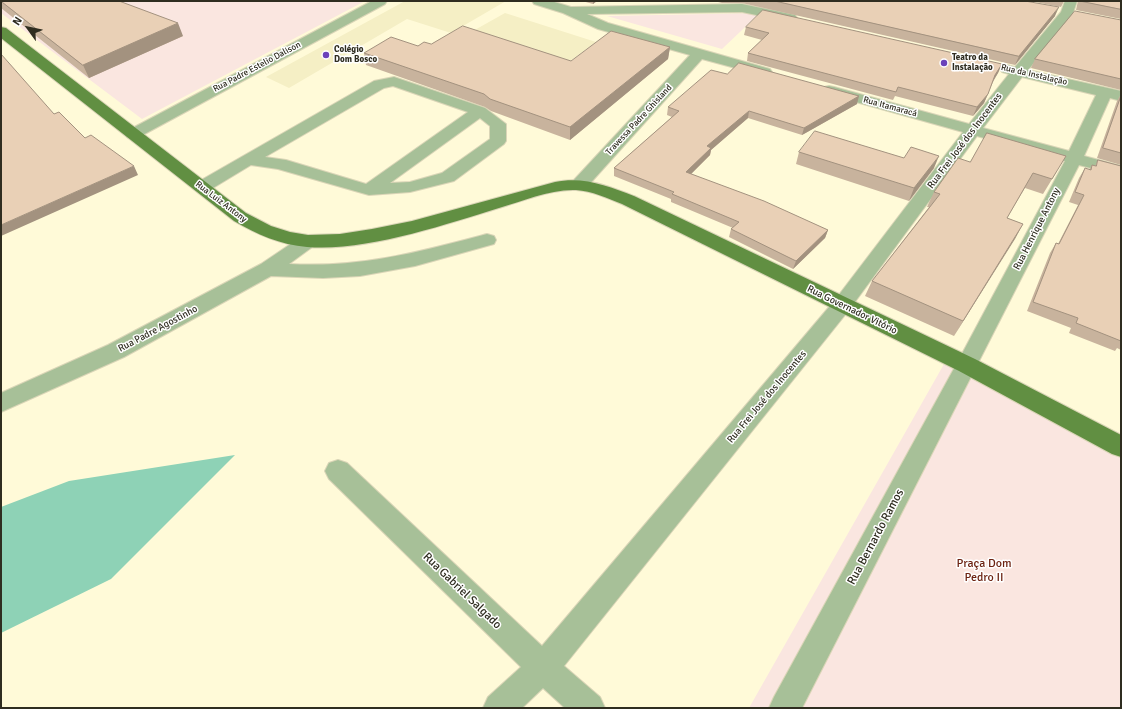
<!DOCTYPE html>
<html>
<head>
<meta charset="utf-8">
<style>
  body { margin:0 }
  #map { position:relative; width:1122px; height:709px; overflow:hidden; background:#fffad8; font-family:Signika,sans-serif }
  canvas { display:block }
  .frame { position:absolute; inset:0; border:2px solid #2f2d20; pointer-events:none }
  .north { position:absolute; left:8px; top:8px; width:40px; height:40px; -webkit-text-stroke:3px #fff; paint-order:stroke; rotate:303deg; font-size:11px; font-weight:700; line-height:16px; text-align:center; color:#2f2d20 }
  .north::after { content:''; display:block; margin:auto; width:14px; height:18px; background:#2f2d20; clip-path:polygon(50% 0,100% 100%,50% 72%,0 100%) }
</style>
</head>
<body>
<div id="map">
<canvas width="1122" height="709"></canvas>
<div class="frame"></div>
<div class="north">N</div>
</div>
<script>
const c = document.querySelector('canvas').getContext('2d');
c.lineJoin = 'round';
function paint(path, color) {
  c.fillStyle = color;
  c.fill(path, 'evenodd');
}
function trace(path, color, width, dash) {
  c.strokeStyle = color;
  c.lineWidth = width;
  c.lineCap = dash ? 'butt' : 'round';
  c.setLineDash(dash || []);
  c.stroke(path);
}
function write(font, color, halo, rows, align = 'center') {
  c.font = font + ' Signika,sans-serif';
  c.lineWidth = 3;
  c.setLineDash([]);
  c.textBaseline = 'middle';
  c.strokeStyle = halo;
  c.fillStyle = color;
  for (const [text, x, y, turn = 0] of rows) {
    c.save();
    c.translate(x, y);
    c.rotate((+turn || 0) * Math.PI / 180);
    c.textAlign = isNaN(turn) ? turn : align;
    if (halo) c.strokeText(text, 0, 0);
    c.fillText(text, 0, 0);
    c.restore();
  }
}
paint(new Path2D(`
  M 405,1 L 506,1 L 451,33 L 407,19 L 289,88 L 266,77 Z
  M 505,13 L 596,42 L 559,69 L 464,36 Z`), '#f5efc5');
paint(new Path2D(`
  M 1,1 L 365,1 L 142,119 L 1,13 Z
  M 760,13 L 722,49 L 607,16 Z
  M 948,357 L 1121,444 L 1121,708 L 749,708 Z`), '#fae6e0');
paint(new Path2D(`
  M 235,455 L 111,579 L 1,633 L 1,507 L 69,481 Z`), '#8ed2b6');
const minor = new Path2D(`
  M 372,1 L 387,1 L 385,4 L 139,137 L 133,139 L 127,137 L 125,134 L 127,131 Z
  M 532,1 L 551,1 L 571,7 L 742,4 L 795,15 L 797,18 L 795,21 L 790,22 L 742,12 L 587,14 L 608,23 L 770,69 L 772,72 L 770,75 L 765,76 L 702,59 L 585,189 L 579,190 L 573,189 L 570,185 L 573,181 L 690,55 L 598,29 L 563,13 L 534,4 Z
  M 1065,1 L 1077,1 L 1072,16 L 1028,70 L 1121,91 L 1121,101 L 1110,98 L 1084,156 L 1121,166 L 1121,176 L 1079,165 L 802,708 L 769,708 L 774,697 L 956,365 L 1065,161 L 977,136 L 849,310 L 564,666 L 600,697 L 605,708 L 565,708 L 543,688 L 522,708 L 483,708 L 488,697 L 521,667 L 329,479 L 325,471 L 329,463 L 338,460 L 347,463 L 542,646 L 835,300 L 963,132 L 824,93 L 822,90 L 824,87 L 829,86 L 834,87 L 969,124 L 1009,74 L 1002,72 L 1000,69 L 1002,66 L 1007,65 L 1015,67 L 1061,12 ZM 1022,77 L 1096,95 L 1069,151 L 983,128 Z
  M 394,77 L 485,108 L 506,124 L 506,141 L 504,144 L 454,181 L 410,192 L 369,195 L 278,169 L 251,165 L 208,191 L 202,192 L 196,191 L 193,187 L 196,183 L 374,81 ZM 393,86 L 468,112 L 366,184 L 286,160 L 265,157 L 384,88 ZM 480,118 L 490,126 L 490,139 L 442,173 L 410,182 L 390,183 Z
  M 487,234 L 494,236 L 496,240 L 494,244 L 415,266 L 360,276 L 323,278 L 271,276 L 124,357 L 1,412 L 1,393 L 108,345 L 261,264 L 301,237 L 308,235 L 315,237 L 317,241 L 315,245 L 289,264 C 361,268 419,252 487,234 Z`);
const major = new Path2D(`
  M 1,27 L 6,28 L 246,213 L 271,226 L 290,232 L 308,235 L 340,234 L 372,229 L 412,221 L 555,182 C 583,176 608,186 634,196 L 975,359 L 1121,435 L 1121,457 L 1112,454 L 959,371 L 622,204 C 607,198 592,191 576,190 C 550,189 523,201 499,208 C 444,225 364,252 307,247 C 281,245 256,234 234,221 L 1,38 Z`);
trace(minor, '#dad5b7', 2);
trace(major, '#dad5b7', 2);
paint(minor, '#a7c098');
paint(major, '#618f42');
paint(new Path2D(`
  M 1,1 L 183,36 L 89,78 L 1,8 Z
  M 582,1 L 597,1 L 593,4 Z
  M 714,1 L 1025,1 L 1055,16 L 1015,65 L 742,3 L 722,3 Z
  M 1030,1 L 1064,1 L 1061,7 Z
  M 1078,1 L 1121,1 L 1121,19 L 1076,10 Z
  M 1121,20 L 1121,90 L 1031,68 L 1035,59 Z
  M 746,27 L 1002,64 L 998,73 L 993,82 L 984,103 L 973,116 L 895,96 L 893,100 L 747,61 L 748,53 L 762,40 L 744,35 Z
  M 431,44 L 571,61 L 670,47 L 668,59 L 570,140 L 491,111 L 485,107 L 366,65 L 364,53 Z
  M 727,74 L 857,104 L 802,135 L 748,118 L 711,150 L 710,155 L 691,174 L 828,230 L 825,238 L 793,269 L 729,237 L 731,229 L 733,228 L 671,202 L 671,199 L 614,176 L 614,168 L 672,117 L 667,115 L 668,107 Z
  M 1121,94 L 1121,165 L 1097,158 L 1117,101 Z
  M 799,152 L 904,158 L 934,168 L 909,201 L 796,164 Z
  M 1098,160 L 1121,166 L 1121,350 L 1117,348 L 1115,351 L 1069,333 L 1071,328 L 1027,311 L 1050,253 L 1056,243 L 1058,244 L 1078,205 L 1069,202 L 1079,178 L 1085,168 L 1089,170 L 1092,165 L 1095,166 Z
  M 970,162 L 1057,171 L 1043,194 L 1025,188 L 1007,218 L 1023,224 L 954,336 L 865,296 L 872,281 L 929,207 L 927,207 L 934,192 Z`), '#c8b39d');
paint(new Path2D(`
  M 593,1 L 597,1 L 593,4 Z
  M 1059,7 L 1055,16 L 1015,65 L 1019,56 Z
  M 178,23 L 183,36 L 89,78 L 83,65 Z
  M 670,47 L 668,59 L 570,140 L 570,127 Z
  M 1002,64 L 998,73 L 991,84 L 995,75 Z
  M 988,94 L 984,103 L 973,116 L 977,107 Z
  M 859,96 L 857,104 L 802,135 L 804,128 Z
  M 749,111 L 748,118 L 711,150 L 710,155 L 685,180 L 686,172 L 707,146 Z
  M 939,156 L 934,168 L 909,201 L 914,188 Z
  M 134,166 L 138,175 L 1,236 L 1,225 Z
  M 1023,224 L 1015,239 L 954,336 L 963,321 Z
  M 828,230 L 825,238 L 793,269 L 796,261 Z`), '#a3927f');
const building = new Path2D(`
  M 1,1 L 119,1 L 178,23 L 83,65 Z
  M 775,1 L 1025,1 L 1059,7 L 1019,56 Z
  M 1080,1 L 1121,1 L 1121,9 Z
  M 763,10 L 1002,64 L 995,75 L 988,94 L 977,107 L 898,87 L 896,92 L 748,53 L 769,33 L 746,27 Z
  M 1075,11 L 1121,20 L 1121,79 L 1035,59 Z
  M 463,26 L 571,61 L 611,31 L 670,47 L 570,127 L 490,99 L 484,94 L 364,53 L 391,37 L 418,46 L 424,42 L 431,44 Z
  M 1,54 L 54,114 L 59,112 L 85,138 L 91,135 L 134,166 L 1,225 Z
  M 739,63 L 859,96 L 804,128 L 749,111 L 707,146 L 711,148 L 686,172 L 764,201 L 828,230 L 796,261 L 731,229 L 739,222 L 672,194 L 674,192 L 614,168 L 679,111 L 668,107 L 711,70 L 727,74 Z
  M 1121,96 L 1121,153 L 1103,148 Z
  M 815,131 L 904,158 L 911,147 L 939,156 L 914,188 L 799,152 Z
  M 987,133 L 1066,156 L 1052,179 L 1033,173 L 1007,218 L 1023,224 L 963,321 L 872,281 L 940,194 L 934,192 L 958,158 L 970,162 Z
  M 1098,160 L 1121,166 L 1121,341 L 1076,323 L 1078,318 L 1033,302 L 1056,243 L 1059,244 L 1084,195 L 1075,192 L 1085,168 L 1091,170 L 1092,165 L 1096,166 Z`);
paint(building, '#e9d0b6');
trace(building, '#a3927f', 1);
for (const [x, y, r, color] of [
  [326,55,4,"#6b42ba"],
  [944,63,4,"#6b42ba"]
]) {
  const dot = new Path2D();
  dot.arc(x, y, r, 0, 2 * Math.PI);
  c.fillStyle = color;
  c.fill(dot);
  trace(dot, '#fff', 1.5);
}
write('bold 9px', '#2f2d20', '#fff', [
  ["Colégio",334,50],
  ["Dom Bosco",334,60],
  ["Teatro da",952,58],
  ["Instalação",952,68]
], 'left');
write('9px', '#2f2d20', '#fff', [
  ["Rua Padre Estelio Dalison",257,67,-28],
  ["Rua da Instalação",1034,75,13],
  ["Rua Itamaracá",890,107,15],
  ["Travessa Padre Ghisland",639,120,-47],
  ["Rua Luiz Antony",221,202,37]
]);
write('10px', '#2f2d20', '#fff', [
  ["Rua Frei José dos Inocentes",965,141,-53],
  ["Rua Henrique Antony",1037,229,-63],
  ["Rua Governador Vitório",852,310,26],
  ["Rua Padre Agostinho",158,329,-28],
  ["Rua Frei José dos Inocentes",767,397,-50]
]);
write('12px', '#2f2d20', '#fff', [
  ["Rua Bernardo Ramos",876,537,-62],
  ["Rua Gabriel Salgado",462,591,44]
]);
write('12px', '#6c2211', '#fff', [
  ["Praça Dom",984,564],
  ["Pedro II",984,578]
]);
</script>
</body>
</html>
